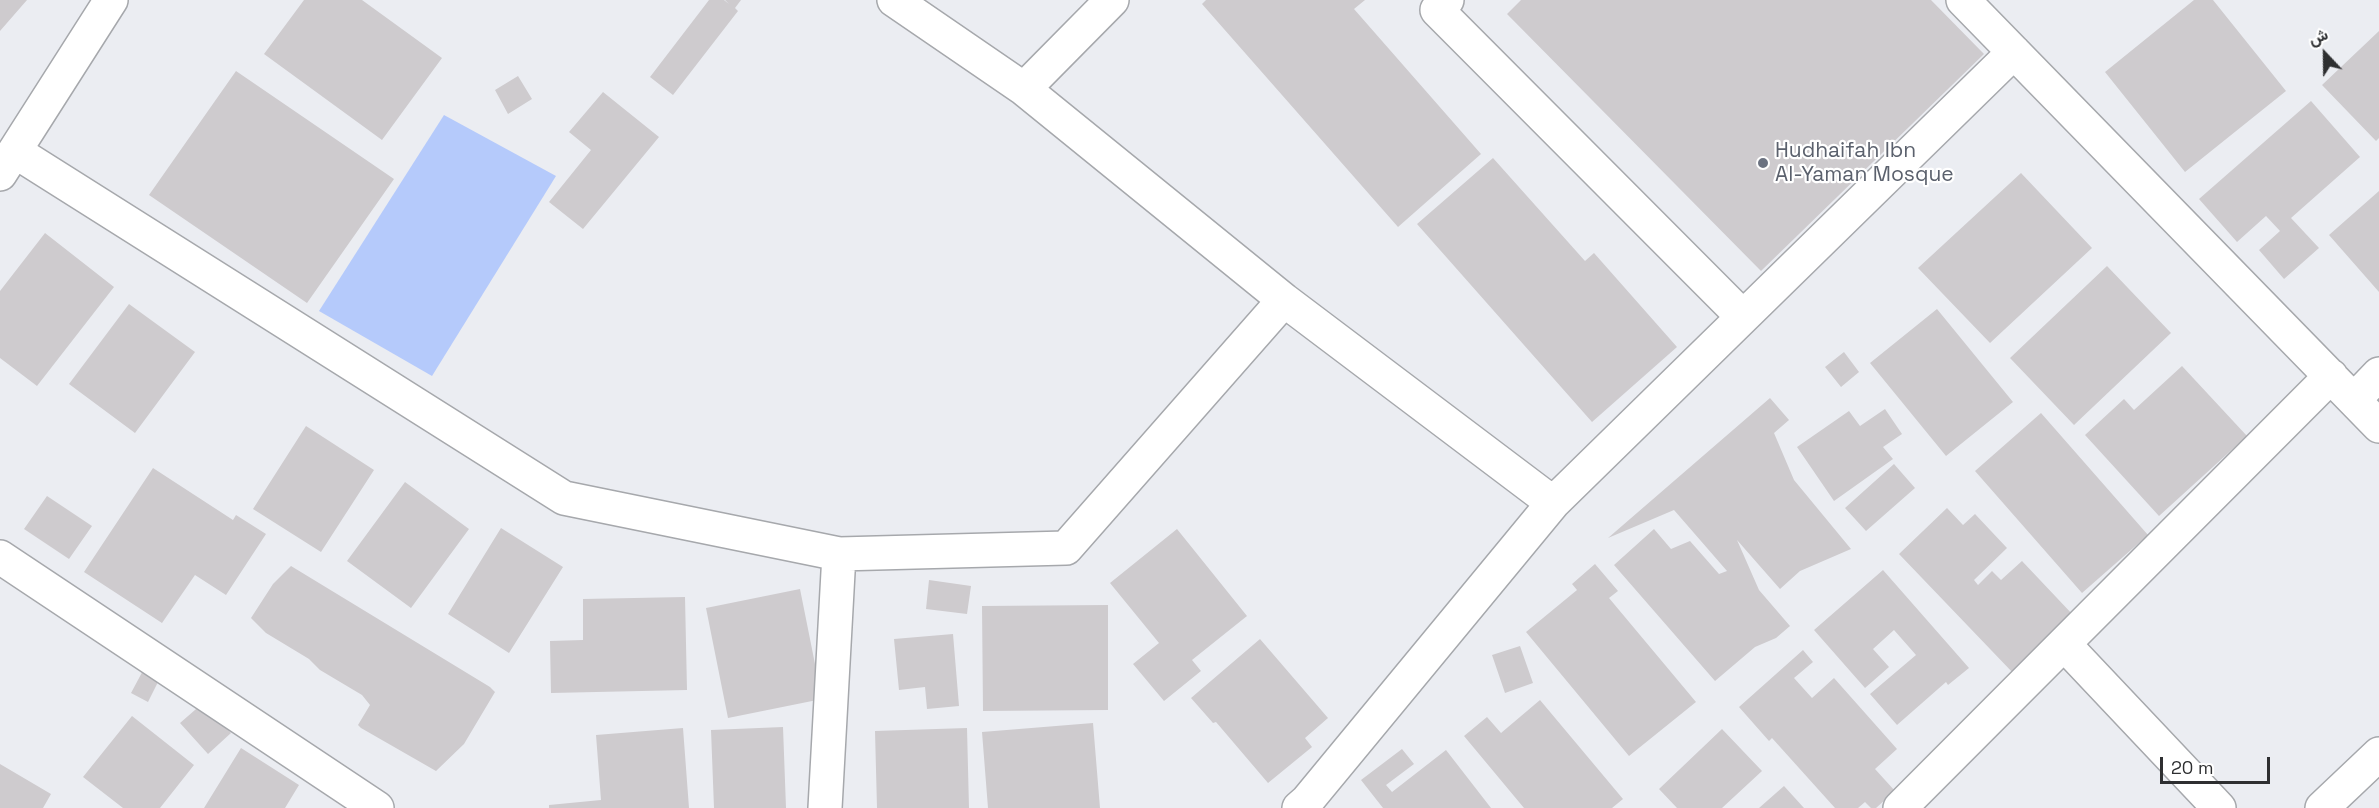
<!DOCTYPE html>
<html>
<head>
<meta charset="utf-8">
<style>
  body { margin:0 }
  #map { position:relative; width:2379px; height:808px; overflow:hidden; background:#ebedf2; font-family:"Space Grotesk",Vazirmatn,sans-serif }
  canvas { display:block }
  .north { position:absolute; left:2295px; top:24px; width:60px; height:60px; -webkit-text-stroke:4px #fff; paint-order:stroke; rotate:338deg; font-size:16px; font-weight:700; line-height:24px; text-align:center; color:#2e2f31 }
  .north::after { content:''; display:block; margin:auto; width:21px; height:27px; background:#2e2f31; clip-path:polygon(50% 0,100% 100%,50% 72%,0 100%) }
  .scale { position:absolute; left:2160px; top:757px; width:110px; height:27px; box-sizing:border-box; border:3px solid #2e2f31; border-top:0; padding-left:8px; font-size:18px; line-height:21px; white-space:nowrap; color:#2e2f31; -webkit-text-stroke:4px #fff; paint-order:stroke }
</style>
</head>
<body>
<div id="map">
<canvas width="2379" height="808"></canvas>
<div class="north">ش</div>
<div class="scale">20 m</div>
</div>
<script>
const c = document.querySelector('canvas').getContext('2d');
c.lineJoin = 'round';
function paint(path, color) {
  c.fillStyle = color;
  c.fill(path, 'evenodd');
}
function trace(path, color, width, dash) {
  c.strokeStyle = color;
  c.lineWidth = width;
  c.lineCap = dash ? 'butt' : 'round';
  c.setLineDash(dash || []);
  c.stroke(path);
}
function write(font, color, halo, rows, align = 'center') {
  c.font = font + ' "Space Grotesk",sans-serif';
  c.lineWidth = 4.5;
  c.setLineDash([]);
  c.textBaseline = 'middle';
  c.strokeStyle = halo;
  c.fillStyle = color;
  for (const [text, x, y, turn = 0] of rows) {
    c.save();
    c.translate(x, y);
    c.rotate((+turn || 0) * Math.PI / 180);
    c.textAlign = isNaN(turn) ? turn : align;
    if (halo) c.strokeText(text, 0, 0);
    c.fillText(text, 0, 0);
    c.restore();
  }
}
paint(new Path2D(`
  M 444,115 L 556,176 L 432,376 L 319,311 Z`), '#b5cafb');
paint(new Path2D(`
  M 0,0 L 27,0 L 0,31 Z
  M 304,0 L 362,0 L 442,58 L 382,140 L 264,54 Z
  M 709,0 L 724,0 L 729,4 L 725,0 L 741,0 L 735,8 L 738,11 L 673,95 L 650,77 Z
  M 1206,0 L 1365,0 L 1354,9 L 1481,154 L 1398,227 L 1202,4 Z
  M 1521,0 L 1931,0 L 1984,54 L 1761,271 L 1507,14 Z
  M 2194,0 L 2213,0 L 2286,91 L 2185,172 L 2105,72 Z
  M 2379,31 L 2379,138 L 2376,141 L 2322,85 Z
  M 236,71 L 394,179 L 307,303 L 149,195 Z
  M 518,76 L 532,99 L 508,114 L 495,90 Z
  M 603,92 L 659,137 L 583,229 L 549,202 L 591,150 L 569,132 Z
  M 2311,101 L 2360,157 L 2291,218 L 2319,248 L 2284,279 L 2259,250 L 2280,231 L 2266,216 L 2237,242 L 2199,199 Z
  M 1493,158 L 1585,261 L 1594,253 L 1677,347 L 1592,422 L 1417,224 Z
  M 2021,173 L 2092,248 L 1990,343 L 1918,268 Z
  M 2379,191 L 2379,292 L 2329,235 Z
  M 45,233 L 114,287 L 37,386 L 0,358 L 0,291 Z
  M 2107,266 L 2171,333 L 2074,425 L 2010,358 Z
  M 129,304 L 195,352 L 135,433 L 69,384 Z
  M 1937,309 L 2013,402 L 1946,456 L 1870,363 Z
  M 1844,352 L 1859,372 L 1841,387 L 1825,367 Z
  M 2182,366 L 2247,436 L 2159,516 L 2085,435 L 2124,399 L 2134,410 Z
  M 1770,398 L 1789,420 L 1774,433 L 1794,480 L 1851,549 L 1800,571 L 1780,589 L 1737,540 L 1759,590 L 1790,626 L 1776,638 L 1755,647 L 1715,681 L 1614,565 L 1654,529 L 1671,549 L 1690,541 L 1719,574 L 1727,571 L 1674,510 L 1608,538 Z
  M 1885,409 L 1902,434 L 1883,447 L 1893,459 L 1834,501 L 1797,447 L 1849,411 L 1860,426 Z
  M 2041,413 L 2148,535 L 2082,593 L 1975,471 Z
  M 306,426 L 374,470 L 321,552 L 253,509 Z
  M 1894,464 L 1915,488 L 1866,531 L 1845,508 Z
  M 153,468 L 233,520 L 236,515 L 266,534 L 226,595 L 195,575 L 162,623 L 84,572 Z
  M 405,482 L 469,529 L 411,608 L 347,561 Z
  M 47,496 L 92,526 L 69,559 L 24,529 Z
  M 1947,508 L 1963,525 L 1975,514 L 2007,548 L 1974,580 L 1978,585 L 1992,571 L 2001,580 L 2022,561 L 2074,616 L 2014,674 L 1899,554 Z
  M 501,528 L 563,567 L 509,653 L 448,614 Z
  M 1177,529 L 1247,616 L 1192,660 L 1201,671 L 1164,701 L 1133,664 L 1159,643 L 1110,583 Z
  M 1595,564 L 1618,591 L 1609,598 L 1696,702 L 1629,756 L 1526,632 L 1577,590 L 1572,584 Z
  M 291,566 L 490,687 L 495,692 L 464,744 L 436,771 L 361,728 L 358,725 L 370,705 L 362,695 L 320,670 L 309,659 L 266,633 L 251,618 L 273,584 Z
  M 1883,570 L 1969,668 L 1948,685 L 1946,682 L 1897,725 L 1870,694 L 1916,655 L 1894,630 L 1873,649 L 1889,667 L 1865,688 L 1814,630 Z
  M 929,580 L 971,586 L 967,614 L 926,609 Z
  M 800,589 L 822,699 L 728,718 L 706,608 Z
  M 685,597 L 687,690 L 551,693 L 550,641 L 583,640 L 583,599 Z
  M 1108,605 L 1108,710 L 983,711 L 982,606 Z
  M 953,634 L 959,706 L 927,709 L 925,687 L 899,690 L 894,639 Z
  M 1260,639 L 1328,718 L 1305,738 L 1312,747 L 1268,783 L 1216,722 L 1213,723 L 1191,698 Z
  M 1520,646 L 1533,683 L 1505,693 L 1492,655 Z
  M 1803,650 L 1813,662 L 1794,678 L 1812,698 L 1834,678 L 1897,749 L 1875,769 L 1895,791 L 1876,808 L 1871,808 L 1865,802 L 1858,808 L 1835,808 L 1772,738 L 1769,741 L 1739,707 Z
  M 146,665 L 162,674 L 148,702 L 131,693 Z
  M 1540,700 L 1623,799 L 1612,808 L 1524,808 L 1464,736 L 1487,717 L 1501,733 Z
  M 203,703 L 231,733 L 208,754 L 180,723 Z
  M 132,716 L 194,765 L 160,808 L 123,808 L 83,777 Z
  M 1093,723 L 1100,808 L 988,808 L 982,732 Z
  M 783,727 L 786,808 L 714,808 L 711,730 Z
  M 683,728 L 689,808 L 549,808 L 549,805 L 601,800 L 596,735 Z
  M 967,728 L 969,808 L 877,808 L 875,731 Z
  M 1722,729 L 1762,771 L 1722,808 L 1677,808 L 1659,789 Z
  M 241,748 L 299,785 L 285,808 L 204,808 Z
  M 1402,749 L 1414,764 L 1386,785 L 1392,792 L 1446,750 L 1491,808 L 1383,808 L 1361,780 Z
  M 0,764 L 51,794 L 43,808 L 0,808 Z
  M 1784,786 L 1804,808 L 1759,808 Z`), '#cecbce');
const street = new Path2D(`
  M 894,0 L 1024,89 L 1284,300 L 1553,503
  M 1447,0 L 1437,10 L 1743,317
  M 1963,0 L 2379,426
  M 1024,89 L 1112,0
  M 16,152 L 564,498 L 839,554 L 1066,548 L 1284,300
  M 0,174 L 111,0
  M 2354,400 L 2379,374
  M 0,557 L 377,808
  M 2064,644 L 2219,808
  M 825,808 L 839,554
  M 1299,808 L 1307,801 L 1553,503 L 2014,52
  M 1900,808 L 2331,376
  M 2322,808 L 2379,754`);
trace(street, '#a6a8ac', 36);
trace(street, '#fff', 33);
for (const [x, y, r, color] of [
  [1763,163,6,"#6b7280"]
]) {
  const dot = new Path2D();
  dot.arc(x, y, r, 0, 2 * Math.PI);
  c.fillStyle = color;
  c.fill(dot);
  trace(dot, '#fff', 2);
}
write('21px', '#5b616d', '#fff', [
  ["Hudhaifah Ibn",1775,151],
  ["Al-Yaman Mosque",1775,175]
], 'left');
</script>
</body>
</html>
